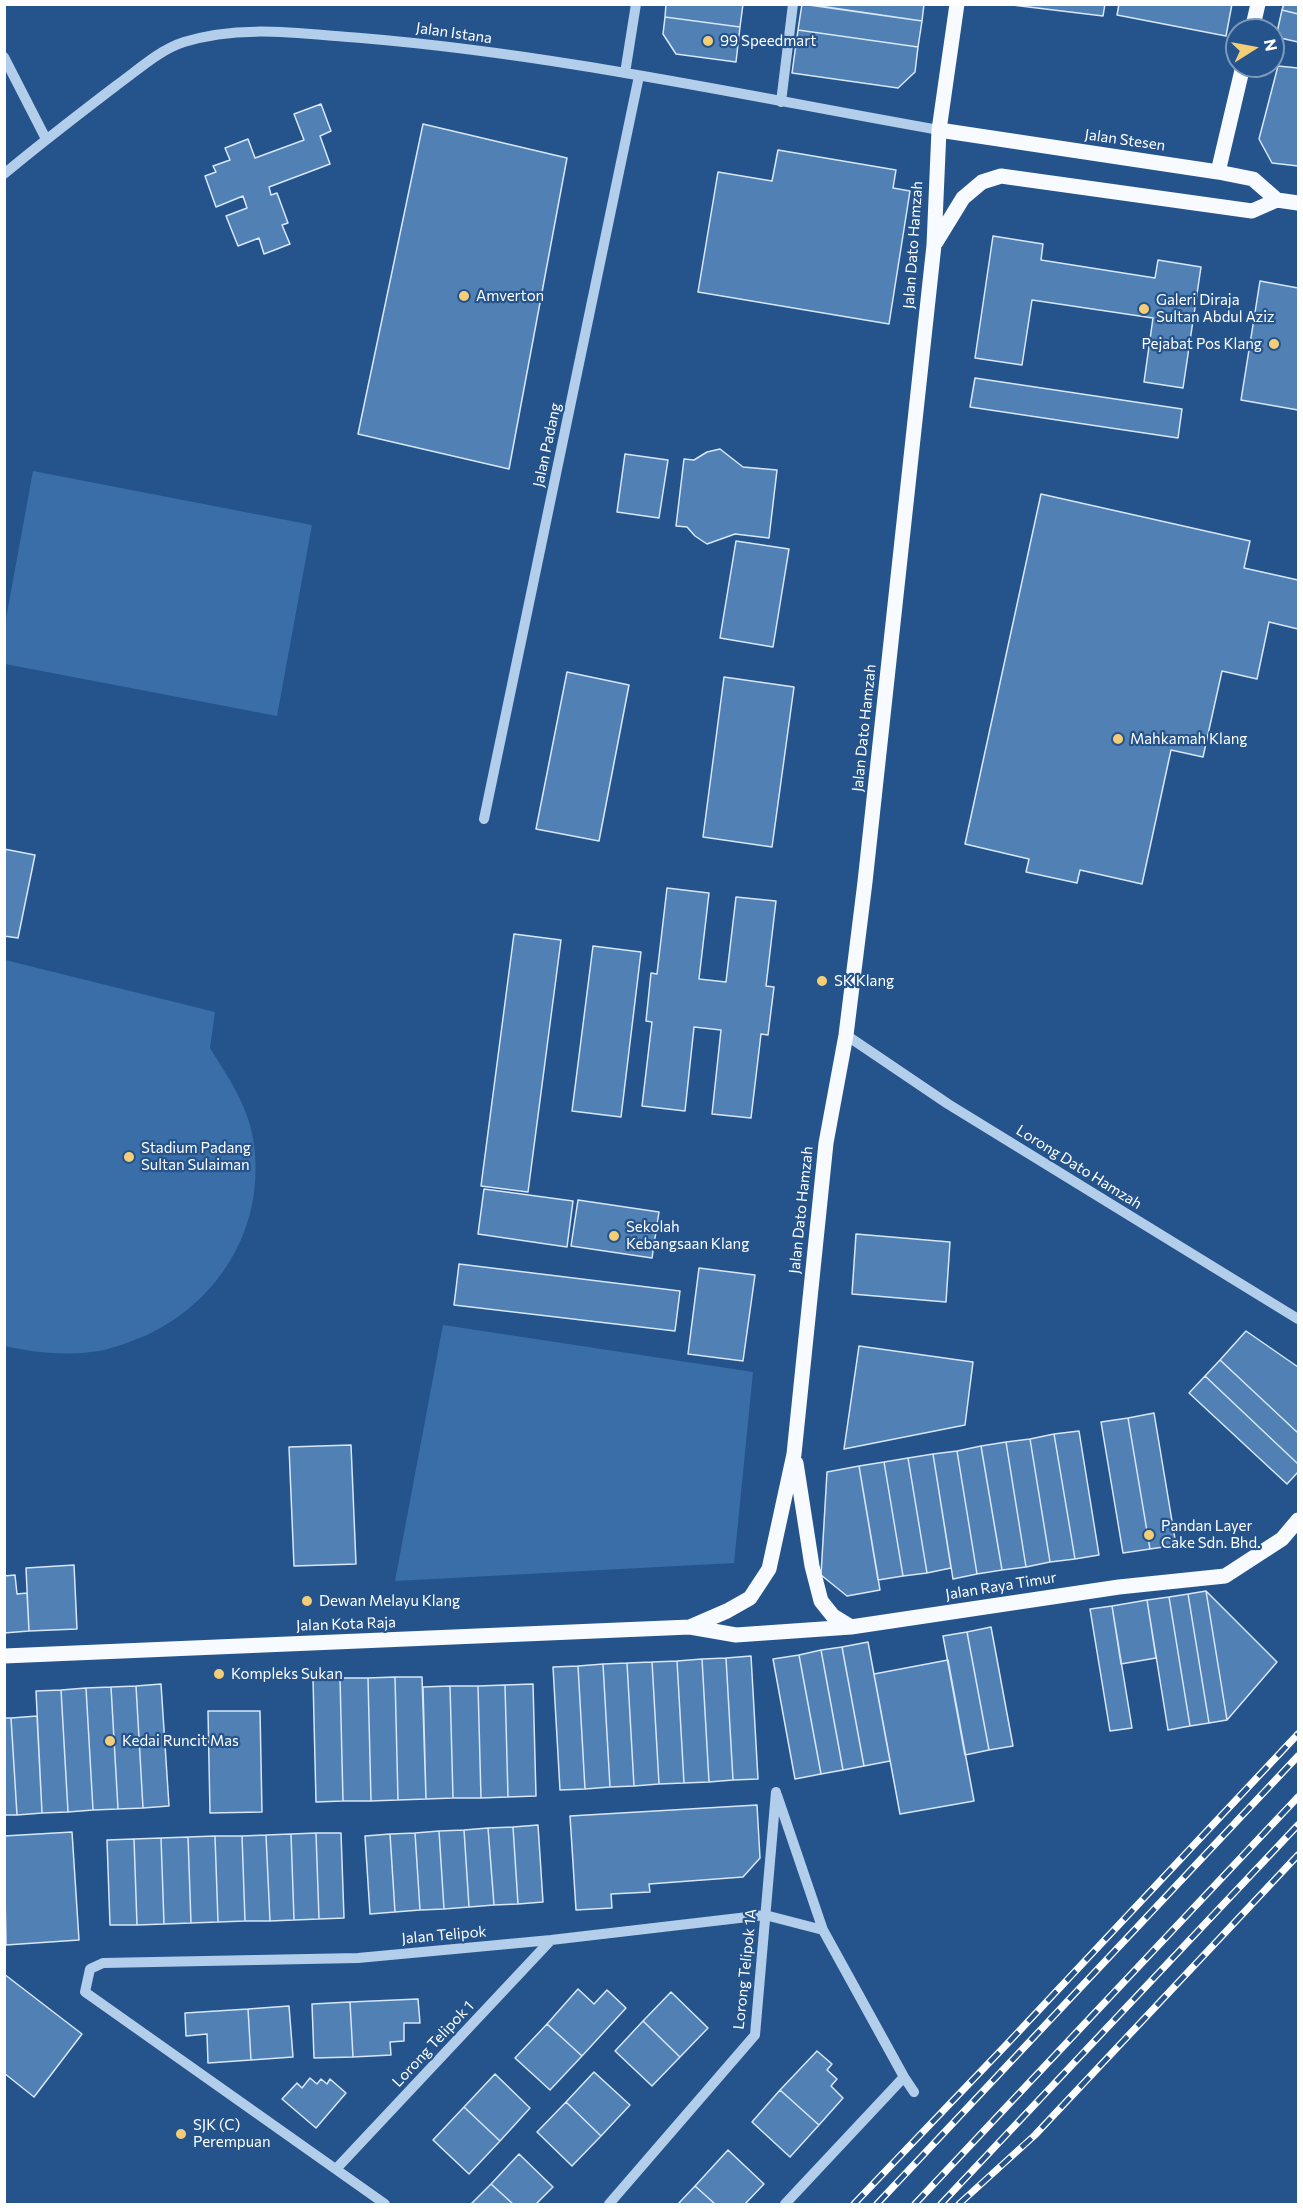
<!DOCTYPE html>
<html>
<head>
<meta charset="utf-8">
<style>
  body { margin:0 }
  #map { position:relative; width:1303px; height:2209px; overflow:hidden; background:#25548c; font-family:Commissioner,sans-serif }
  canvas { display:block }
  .frame { position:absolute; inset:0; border:6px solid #fff; pointer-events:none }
  .north { position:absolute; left:1225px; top:18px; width:60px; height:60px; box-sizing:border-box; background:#25548c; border:2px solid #7c98ba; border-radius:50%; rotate:79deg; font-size:16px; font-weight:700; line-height:24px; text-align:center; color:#fff }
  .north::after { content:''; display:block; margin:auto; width:21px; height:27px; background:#f4cd77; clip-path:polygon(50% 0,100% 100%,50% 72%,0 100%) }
</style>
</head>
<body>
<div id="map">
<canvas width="1303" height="2209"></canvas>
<div class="frame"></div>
<div class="north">N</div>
</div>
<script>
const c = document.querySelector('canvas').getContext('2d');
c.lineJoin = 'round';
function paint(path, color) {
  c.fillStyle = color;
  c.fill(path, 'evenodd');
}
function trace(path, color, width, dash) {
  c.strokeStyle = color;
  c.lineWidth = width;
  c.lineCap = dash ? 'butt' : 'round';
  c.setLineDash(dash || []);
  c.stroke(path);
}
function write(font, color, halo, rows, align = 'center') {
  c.font = font + ' Commissioner,sans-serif';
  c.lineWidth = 4.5;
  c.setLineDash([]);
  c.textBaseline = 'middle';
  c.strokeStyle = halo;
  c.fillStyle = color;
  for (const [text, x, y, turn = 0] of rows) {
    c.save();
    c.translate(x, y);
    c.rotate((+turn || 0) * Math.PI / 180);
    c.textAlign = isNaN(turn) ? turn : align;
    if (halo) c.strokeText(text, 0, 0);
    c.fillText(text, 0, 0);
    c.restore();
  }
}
paint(new Path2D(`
  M 33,471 L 312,525 L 277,716 L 5,664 L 5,624 Z
  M 5,960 L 215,1012 L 210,1048 C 228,1077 247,1104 253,1138 C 267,1222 223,1299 147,1335 C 132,1341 115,1348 99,1351 C 67,1356 36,1353 5,1346 Z
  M 443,1325 L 753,1372 L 734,1563 L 395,1581 Z`), '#396ea9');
const building = new Path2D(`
  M 666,4 L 743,4 L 740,27 L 665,17 Z
  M 802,4 L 922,21 L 918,47 L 798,30 Z
  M 806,4 L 924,4 L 922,21 Z
  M 1004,4 L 1105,4 L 1103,16 Z
  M 1119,4 L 1232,4 L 1226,36 L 1117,15 Z
  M 1284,4 L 1298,4 L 1298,14 L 1282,10 Z
  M 1282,10 L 1298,14 L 1298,42 L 1276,37 Z
  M 665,17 L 740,27 L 736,62 L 676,54 L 663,34 Z
  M 798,30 L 918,47 L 915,72 L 898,88 L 792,73 Z
  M 1278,66 L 1298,68 L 1298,166 L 1272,163 L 1259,139 Z
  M 321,104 L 331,131 L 320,136 L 330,164 L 269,187 L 271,195 L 277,193 L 288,223 L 282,225 L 290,244 L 264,254 L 259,238 L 238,246 L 226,216 L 247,208 L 243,196 L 216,207 L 205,176 L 216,172 L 213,166 L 230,160 L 225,148 L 248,139 L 255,158 L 304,140 L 294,114 Z
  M 423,124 L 567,158 L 509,469 L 358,434 Z
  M 778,150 L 896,170 L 893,188 L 910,191 L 889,324 L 698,292 L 718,172 L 772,181 Z
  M 993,236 L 1043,244 L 1041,260 L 1155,278 L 1158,260 L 1201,267 L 1183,388 L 1144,382 L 1153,318 L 1032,300 L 1022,365 L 975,358 Z
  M 1260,281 L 1298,288 L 1298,410 L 1241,400 Z
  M 975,378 L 1182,409 L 1178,438 L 970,407 Z
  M 720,449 L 743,467 L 777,470 L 769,538 L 735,534 L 707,544 L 695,536 L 687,527 L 676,526 L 684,459 L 694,460 L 707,452 Z
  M 625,454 L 668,460 L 659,518 L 617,512 Z
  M 1041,494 L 1250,541 L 1244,568 L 1298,580 L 1298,629 L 1269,622 L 1257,679 L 1222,671 L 1203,757 L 1171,750 L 1142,884 L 1080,870 L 1077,883 L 1026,872 L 1029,859 L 965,844 Z
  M 736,541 L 789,549 L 773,647 L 720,638 Z
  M 567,672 L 629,685 L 599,841 L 536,829 Z
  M 724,677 L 794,687 L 772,847 L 703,837 Z
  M 4,849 L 35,855 L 18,938 L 4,936 Z
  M 667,888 L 709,893 L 699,979 L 726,982 L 736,897 L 776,901 L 766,986 L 774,987 L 768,1035 L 761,1034 L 751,1118 L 712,1114 L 721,1030 L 694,1027 L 685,1111 L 642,1106 L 652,1022 L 646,1021 L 651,973 L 657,974 Z
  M 514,934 L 561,940 L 528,1192 L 481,1186 Z
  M 593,946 L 641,952 L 621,1117 L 572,1111 Z
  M 484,1189 L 573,1201 L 567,1247 L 478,1234 Z
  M 578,1200 L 659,1212 L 652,1258 L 571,1246 Z
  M 856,1234 L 950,1242 L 946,1302 L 852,1294 Z
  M 459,1264 L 680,1291 L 675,1331 L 454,1305 Z
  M 699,1268 L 755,1275 L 743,1361 L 688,1354 Z
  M 1246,1331 L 1298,1367 L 1298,1433 L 1220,1360 Z
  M 859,1346 L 973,1362 L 965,1425 L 844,1449 Z
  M 1220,1360 L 1298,1433 L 1298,1464 L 1205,1376 Z
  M 1205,1376 L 1298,1464 L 1298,1472 L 1287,1484 L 1189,1393 Z
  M 1154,1413 L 1176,1545 L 1150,1549 L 1128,1418 Z
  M 1128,1418 L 1150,1549 L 1123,1553 L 1101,1422 Z
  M 1079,1431 L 1099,1555 L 1075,1559 L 1054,1434 Z
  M 1054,1434 L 1075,1559 L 1050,1562 L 1030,1439 Z
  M 1030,1439 L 1050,1562 L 1026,1567 L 1006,1442 Z
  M 1006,1442 L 1026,1567 L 1002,1570 L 981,1446 Z
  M 351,1445 L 356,1564 L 294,1566 L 289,1447 Z
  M 981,1446 L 1002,1570 L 977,1574 L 957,1451 Z
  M 957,1451 L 977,1574 L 953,1579 L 933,1454 Z
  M 933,1454 L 951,1568 L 927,1573 L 908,1458 Z
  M 908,1458 L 927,1573 L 903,1576 L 884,1462 Z
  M 884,1462 L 903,1576 L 878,1580 L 859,1466 Z
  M 859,1466 L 880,1590 L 847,1596 L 821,1575 L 827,1472 Z
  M 74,1565 L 77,1629 L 29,1631 L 26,1568 Z
  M 15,1575 L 17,1594 L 27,1593 L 29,1631 L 4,1633 L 4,1576 Z
  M 1206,1591 L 1277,1662 L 1227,1720 Z
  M 1206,1591 L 1227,1720 L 1209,1723 L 1188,1594 Z
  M 1188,1594 L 1209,1723 L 1190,1726 L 1169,1597 Z
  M 1169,1597 L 1190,1726 L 1168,1730 L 1147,1600 Z
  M 1147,1600 L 1156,1658 L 1121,1664 L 1112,1606 Z
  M 1112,1606 L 1132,1728 L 1110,1731 L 1090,1609 Z
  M 991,1627 L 1013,1746 L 989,1750 L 967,1632 Z
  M 967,1632 L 989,1750 L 965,1755 L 943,1636 Z
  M 868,1642 L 890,1761 L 864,1766 L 842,1647 Z
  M 842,1647 L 864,1766 L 843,1770 L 821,1650 Z
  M 821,1650 L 843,1770 L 821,1774 L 799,1655 Z
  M 799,1655 L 821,1774 L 795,1779 L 773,1659 Z
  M 751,1656 L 758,1779 L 733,1780 L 726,1658 Z
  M 726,1658 L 733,1780 L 709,1782 L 702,1659 Z
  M 702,1659 L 709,1782 L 684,1783 L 677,1661 Z
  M 948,1660 L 974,1801 L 900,1814 L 874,1674 Z
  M 677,1661 L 684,1783 L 659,1784 L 652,1662 Z
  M 652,1662 L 659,1784 L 634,1786 L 627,1663 Z
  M 627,1663 L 634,1786 L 610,1787 L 603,1664 Z
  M 603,1664 L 610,1787 L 585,1789 L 578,1666 Z
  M 578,1666 L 585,1789 L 560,1790 L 553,1667 Z
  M 395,1677 L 422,1677 L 426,1799 L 398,1800 Z
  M 395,1677 L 398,1800 L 371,1801 L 368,1678 Z
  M 340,1678 L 343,1801 L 316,1802 L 313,1679 Z
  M 340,1678 L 368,1678 L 371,1801 L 343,1801 Z
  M 161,1684 L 169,1806 L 143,1808 L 136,1686 Z
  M 533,1684 L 536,1796 L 508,1797 L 505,1685 Z
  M 505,1685 L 508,1797 L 481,1798 L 478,1686 Z
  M 136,1686 L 143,1808 L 118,1809 L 111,1687 Z
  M 450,1686 L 478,1686 L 481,1798 L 453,1798 Z
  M 450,1686 L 453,1798 L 426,1799 L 423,1687 Z
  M 111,1687 L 118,1809 L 93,1810 L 86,1688 Z
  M 86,1688 L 93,1810 L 68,1812 L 61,1690 Z
  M 61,1690 L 68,1812 L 42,1813 L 36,1691 Z
  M 208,1711 L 260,1711 L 262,1812 L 210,1813 Z
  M 37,1716 L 42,1813 L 17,1815 L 11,1718 Z
  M 4,1718 L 11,1718 L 17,1815 L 4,1815 Z
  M 757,1805 L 760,1858 L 743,1877 L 649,1884 L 650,1892 L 611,1894 L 612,1908 L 576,1910 L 570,1816 Z
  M 538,1825 L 543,1902 L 518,1904 L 513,1827 Z
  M 513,1827 L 518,1904 L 494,1905 L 488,1828 Z
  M 488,1828 L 494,1905 L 469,1907 L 464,1830 Z
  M 464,1830 L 469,1907 L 444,1909 L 439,1831 Z
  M 439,1831 L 444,1909 L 420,1910 L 415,1833 Z
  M 72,1832 L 79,1940 L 6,1945 L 4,1836 Z
  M 316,1833 L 341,1833 L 344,1918 L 319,1919 Z
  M 316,1833 L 319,1919 L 294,1920 L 291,1834 Z
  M 415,1833 L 420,1910 L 395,1912 L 390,1834 Z
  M 291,1834 L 294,1920 L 270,1921 L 266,1835 Z
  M 390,1834 L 395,1912 L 370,1914 L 365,1836 Z
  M 266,1835 L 270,1921 L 245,1921 L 242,1836 Z
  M 215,1836 L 242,1836 L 245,1921 L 218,1922 Z
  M 215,1836 L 218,1922 L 191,1923 L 188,1837 Z
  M 188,1837 L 191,1923 L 164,1924 L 161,1838 Z
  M 161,1838 L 164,1924 L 137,1925 L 134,1839 Z
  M 134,1839 L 137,1925 L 110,1925 L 107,1840 Z
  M 4,1974 L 82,2034 L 34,2097 L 4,2073 Z
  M 578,1989 L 594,2004 L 607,1990 L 626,2008 L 582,2056 L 547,2024 Z
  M 671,1992 L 708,2028 L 680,2057 L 643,2021 Z
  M 418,1999 L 420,2023 L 404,2023 L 404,2041 L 390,2042 L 391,2055 L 353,2057 L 350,2002 Z
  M 350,2002 L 353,2057 L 314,2058 L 312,2004 Z
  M 289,2006 L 293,2057 L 251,2060 L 248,2009 Z
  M 248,2009 L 251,2060 L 208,2063 L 207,2034 L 186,2036 L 185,2013 Z
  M 643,2021 L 680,2057 L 652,2086 L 615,2051 Z
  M 547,2024 L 582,2056 L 550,2090 L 515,2058 Z
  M 817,2051 L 832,2064 L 827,2070 L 837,2079 L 831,2086 L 843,2098 L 819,2125 L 780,2090 Z
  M 594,2072 L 630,2105 L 601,2136 L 566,2102 Z
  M 495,2074 L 530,2108 L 500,2141 L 464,2107 Z
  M 310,2078 L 317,2084 L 321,2079 L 327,2084 L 330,2079 L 346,2093 L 316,2128 L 282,2099 L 297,2083 L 302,2088 Z
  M 780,2090 L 819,2125 L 790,2157 L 752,2122 Z
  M 566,2102 L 601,2136 L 572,2166 L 537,2132 Z
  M 464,2107 L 500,2141 L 469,2174 L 433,2140 Z
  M 728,2150 L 764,2184 L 745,2204 L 715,2204 L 695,2186 Z
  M 519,2154 L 553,2187 L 536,2204 L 513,2204 L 491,2184 Z
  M 491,2184 L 513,2204 L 471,2204 Z
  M 695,2186 L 715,2204 L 678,2204 Z`);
paint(building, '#5180b5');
trace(building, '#d8e7f8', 1.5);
trace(new Path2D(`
  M 4,57 L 46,139
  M 625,73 L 636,4
  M 781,102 L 793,4
  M 4,174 C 41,143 79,114 117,85 C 138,70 159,50 184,42 C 242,24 301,34 361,38 C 555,54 747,96 939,130
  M 484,819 L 639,76
  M 846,1035 L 948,1104 L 1298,1319
  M 777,1795 L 823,1930 L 904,2077 L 914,2092
  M 336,2169 L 551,1940
  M 385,2204 L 85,1992 L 90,1969 L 103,1963 L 358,1958 L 551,1940 L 765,1915 L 823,1930
  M 609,2204 L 755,2035 L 776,1792
  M 785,2204 L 904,2077`), '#b3ceea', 10);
trace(new Path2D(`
  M 1252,30 L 1258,4
  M 939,130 L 1218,172 L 1253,179 L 1277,200 L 1298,203
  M 1218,172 L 1243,66
  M 936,242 L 963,198 L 982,182 L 1001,176 L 1252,211 L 1277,200
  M 796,1463 L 812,1566 L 821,1601 L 833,1616 L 851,1627
  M 690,1627 L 727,1611 L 750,1598 L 769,1569 L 794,1454 L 826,1143 L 846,1035 L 865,882 L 934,245 L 939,130 L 957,4
  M 4,1656 L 690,1627 L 736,1635 L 851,1627 L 1119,1587 L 1225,1576 L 1282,1539 L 1298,1520`), '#f7fafe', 15);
const rail = new Path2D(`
  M 854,2204 L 1007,2044 L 1298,1734
  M 877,2204 L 1298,1756
  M 915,2204 L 1298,1797
  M 941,2204 L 1298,1825
  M 959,2204 L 1035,2135 L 1298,1855`);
trace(rail, '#fff', 7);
trace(rail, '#25548c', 4.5, [14]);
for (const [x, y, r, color] of [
  [708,41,6,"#f4cd77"],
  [464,296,6,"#f4cd77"],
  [1144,309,6,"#f4cd77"],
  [1274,344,6,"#f4cd77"],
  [1118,739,6,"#f4cd77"],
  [822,981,6,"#f4cd77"],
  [129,1157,6,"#f4cd77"],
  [614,1236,6,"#f4cd77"],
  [1149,1535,6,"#f4cd77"],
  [307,1601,6,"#f4cd77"],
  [219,1674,6,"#f4cd77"],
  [110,1741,6,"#f4cd77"],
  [181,2134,6,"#f4cd77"]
]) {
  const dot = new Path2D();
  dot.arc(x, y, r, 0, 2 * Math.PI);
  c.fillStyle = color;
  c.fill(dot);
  trace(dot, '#25548c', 2);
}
write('15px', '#fff', '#25548c', [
  ["Jalan Istana",454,33,8],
  ["Jalan Stesen",1125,140,8],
  ["Jalan Dato Hamzah",913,245,-86],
  ["Jalan Padang",547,445,-78],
  ["Jalan Dato Hamzah",864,728,-84],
  ["Lorong Dato Hamzah",1079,1167,32],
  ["Jalan Dato Hamzah",801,1210,-84],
  ["Jalan Raya Timur",1001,1586,-9],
  ["Jalan Kota Raja",346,1624,-2],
  ["Jalan Telipok",444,1935,-5],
  ["Lorong Telipok 1A",745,1969,-84],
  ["Lorong Telipok 1",433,2044,-47]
]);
write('15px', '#fff', '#25548c', [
  ["99 Speedmart",720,41],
  ["Amverton",476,296],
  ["Galeri Diraja",1156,300],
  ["Sultan Abdul Aziz",1156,317],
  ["Pejabat Pos Klang",1262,344,"right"],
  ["Mahkamah Klang",1130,739],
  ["SK Klang",834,981],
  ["Stadium Padang",141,1148],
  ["Sultan Sulaiman",141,1165],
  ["Sekolah",626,1227],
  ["Kebangsaan Klang",626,1244],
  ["Pandan Layer",1161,1526],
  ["Cake Sdn. Bhd.",1161,1543],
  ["Dewan Melayu Klang",319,1601],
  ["Kompleks Sukan",231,1674],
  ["Kedai Runcit Mas",122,1741],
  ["SJK (C)",193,2125],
  ["Perempuan",193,2142]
], 'left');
</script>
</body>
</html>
